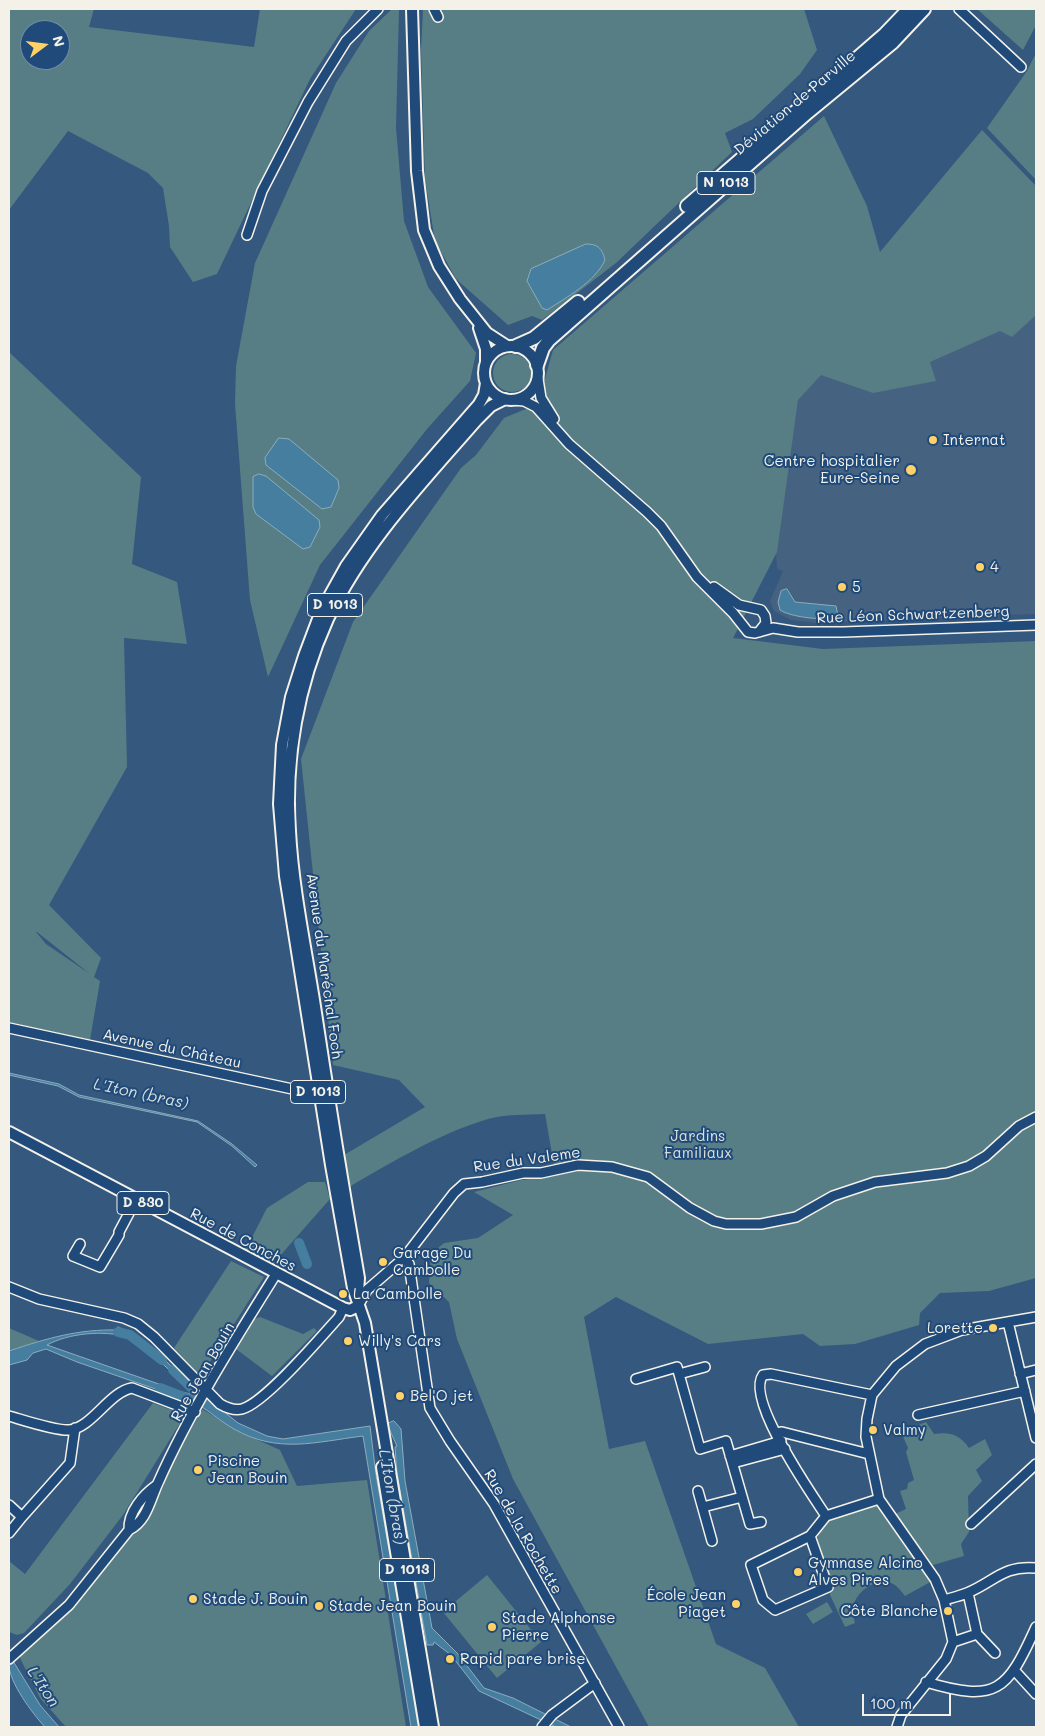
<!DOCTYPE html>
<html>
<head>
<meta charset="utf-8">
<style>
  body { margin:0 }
  #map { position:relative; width:1045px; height:1736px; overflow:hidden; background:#35587e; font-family:Mali,sans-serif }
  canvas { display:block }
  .frame { position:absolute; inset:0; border:10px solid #f4f1e8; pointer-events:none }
  .north { position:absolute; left:20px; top:20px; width:50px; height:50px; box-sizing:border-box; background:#1f4a7a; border:1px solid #748da6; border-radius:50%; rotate:75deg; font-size:14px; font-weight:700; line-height:20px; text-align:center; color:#f4f1e8 }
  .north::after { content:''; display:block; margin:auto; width:18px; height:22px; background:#ffd166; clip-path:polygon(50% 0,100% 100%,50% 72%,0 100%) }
  .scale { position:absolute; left:862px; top:1694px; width:89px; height:22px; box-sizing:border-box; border:2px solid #f4f1e8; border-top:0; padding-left:6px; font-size:15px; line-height:18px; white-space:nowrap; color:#f4f1e8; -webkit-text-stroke:4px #1f4a7a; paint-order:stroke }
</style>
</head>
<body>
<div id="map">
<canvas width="1045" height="1736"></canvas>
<div class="frame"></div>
<div class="north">N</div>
<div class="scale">100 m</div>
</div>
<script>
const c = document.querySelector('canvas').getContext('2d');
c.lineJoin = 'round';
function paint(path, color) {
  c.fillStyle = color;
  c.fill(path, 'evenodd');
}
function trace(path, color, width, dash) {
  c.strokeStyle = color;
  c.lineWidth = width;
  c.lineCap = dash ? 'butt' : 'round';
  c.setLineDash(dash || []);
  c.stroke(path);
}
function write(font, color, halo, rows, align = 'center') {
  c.font = font + ' Mali,sans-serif';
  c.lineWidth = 4;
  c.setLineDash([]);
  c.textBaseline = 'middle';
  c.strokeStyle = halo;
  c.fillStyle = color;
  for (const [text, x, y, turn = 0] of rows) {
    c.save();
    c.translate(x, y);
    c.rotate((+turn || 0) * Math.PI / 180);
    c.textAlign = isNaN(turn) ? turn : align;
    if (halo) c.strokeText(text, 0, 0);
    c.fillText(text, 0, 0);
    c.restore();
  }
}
paint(new Path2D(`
  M 950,197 L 1036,285 L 1036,614 L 817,623 L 791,620 L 774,611 L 770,601 L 783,571 L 777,569 L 775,541 L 798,400 Z`), '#456281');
paint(new Path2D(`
  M 9,9 L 94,9 L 89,27 L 254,47 L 260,9 L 356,9 L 310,79 L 217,274 L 193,282 L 170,247 L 169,226 L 163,188 L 148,173 L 68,131 L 9,210 ZM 30,30 L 60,30 L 60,60 L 30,60 Z
  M 392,9 L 399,9 L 396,128 L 404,221 L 428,287 L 476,353 L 470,381 L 427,429 L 320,565 L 268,677 L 250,600 L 235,404 L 236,366 L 255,263 L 336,83 L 369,31 Z
  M 423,9 L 804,9 L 817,50 L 800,74 L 753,119 L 725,133 L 732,152 L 616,263 L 542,320 L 532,316 L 508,325 L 456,279 L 435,241 L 425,179 L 421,50 Z
  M 977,9 L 1036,9 L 1036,25 L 1023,50 Z
  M 1036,53 L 1036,180 L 987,128 L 1027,71 Z
  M 824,116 L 867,206 L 880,252 L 982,130 L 1036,186 L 1036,315 L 1012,337 L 1000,331 L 930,362 L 936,381 L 873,393 L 821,375 L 798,400 L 777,552 L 733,638 L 823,649 L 1036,641 L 1036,1278 L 989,1291 L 940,1293 L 920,1313 L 919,1325 L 855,1344 L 820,1346 L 803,1334 L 708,1344 L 616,1297 L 584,1317 L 609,1449 L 645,1441 L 716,1644 L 765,1668 L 799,1727 L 649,1727 L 513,1479 L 457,1339 L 449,1302 L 429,1283 L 431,1254 L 444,1243 L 478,1238 L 513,1215 L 474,1192 L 521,1180 L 554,1176 L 554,1172 C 587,1168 626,1166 656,1185 C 670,1194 680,1208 694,1217 C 702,1222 713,1225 722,1229 L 724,1221 L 701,1211 L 645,1171 L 611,1163 L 580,1162 L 554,1165 L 545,1114 C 527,1115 505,1114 488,1119 C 438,1134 394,1161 349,1187 L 344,1155 L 425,1107 L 399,1080 L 333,1065 L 301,759 L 353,622 L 461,468 L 476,455 L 504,418 L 538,404 L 553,350 Z
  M 9,352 L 141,477 L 132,564 L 177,582 L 187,644 L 124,638 L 127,767 L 49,905 L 101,958 L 94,977 L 100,981 L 90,1040 L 9,1022 ZM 36,932 L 37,932 L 90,974 L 46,944 Z
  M493 373a19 19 0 1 1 38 0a19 19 0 1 1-38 0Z
  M 308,1182 L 325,1182 L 330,1199 L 271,1266 L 245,1251 L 267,1208 Z
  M 231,1261 L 264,1277 L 201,1376 L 174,1348 Z
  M 260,1317 L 303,1334 L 314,1328 L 317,1331 L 272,1376 L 236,1349 L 254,1319 Z
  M 9,1328 L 39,1341 L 9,1351 Z
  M 153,1403 L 185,1415 L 123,1515 L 70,1584 L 24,1633 L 17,1635 L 9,1632 L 9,1561 L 25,1574 Z
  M 202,1409 L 240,1432 L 280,1450 L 297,1486 L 367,1480 L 406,1727 L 66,1727 L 40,1698 L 19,1656 L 75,1607 L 138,1527 L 164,1485 L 165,1477 Z
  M 926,1422 L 934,1434 C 950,1432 959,1434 969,1448 L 985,1439 L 992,1455 L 976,1470 L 982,1481 L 968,1496 L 969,1532 L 961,1544 L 964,1556 L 933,1565 L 895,1514 L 906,1509 L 900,1491 L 907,1489 L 908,1483 L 914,1480 L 906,1452 L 908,1448 L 901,1432 Z
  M 876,1504 L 882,1509 L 934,1580 L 905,1596 C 901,1591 897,1585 891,1583 C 875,1578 855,1592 853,1608 C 852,1613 854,1619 855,1623 L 845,1627 L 830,1595 L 830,1575 L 816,1541 L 826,1519 Z
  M 487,1575 L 541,1642 L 497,1678 L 443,1612 Z
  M 827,1602 L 833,1612 L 813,1624 L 806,1614 Z`), '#577e84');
const water = new Path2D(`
  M 586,244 C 598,244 602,248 605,260 C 595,282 567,297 547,310 L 542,308 L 527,281 L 531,269 Z
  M 279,438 L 289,439 L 338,480 L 339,488 L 331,507 L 322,509 L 266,465 L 265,458 Z
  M 259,474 L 266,476 L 319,520 L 320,527 L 310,547 L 303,549 L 256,514 L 253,507 L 253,477 Z
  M 787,589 L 795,602 L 836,606 L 838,616 C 828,622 790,617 780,610 L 778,602 L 781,591 Z
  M 9,1073 L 59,1084 L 79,1095 L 198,1121 L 232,1144 L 257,1165 L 255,1167 L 232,1146 L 197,1122 L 79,1097 L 58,1086 L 9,1075 Z
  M 118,1327 L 131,1333 L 128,1337 C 104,1330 69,1333 47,1345 L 173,1389 L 170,1394 L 77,1362 L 46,1349 L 33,1353 L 27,1360 L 9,1365 L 9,1351 C 48,1338 78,1329 118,1330 Z
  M 154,1350 L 182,1376 L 180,1380 L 151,1353 Z
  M 188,1381 L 200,1392 L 194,1404 L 178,1398 L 182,1392 L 195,1395 L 185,1386 Z
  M 207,1398 L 238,1423 L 267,1436 L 283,1439 L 370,1426 L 376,1475 L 420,1727 L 411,1727 L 363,1436 C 315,1442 278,1454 234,1429 C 223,1423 213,1414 202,1407 Z
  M 394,1421 L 401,1429 L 405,1481 L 432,1628 L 458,1654 L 484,1688 L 513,1698 L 571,1727 L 556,1727 L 479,1691 L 451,1655 L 434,1642 L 433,1645 L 427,1645 L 397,1473 L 395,1447 L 397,1446 L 387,1424 Z
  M 13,1661 L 40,1705 L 59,1727 L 45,1727 C 32,1713 9,1682 9,1665 Z`);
paint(water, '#467ea0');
trace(water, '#8cacbd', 1);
trace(new Path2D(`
  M 299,1243 L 307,1264
  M 118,1332 L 130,1335 L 162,1360
  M 173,1370 L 197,1393
  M 160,1388 L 191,1400`), '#467ea0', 10);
trace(new Path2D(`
  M 831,463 L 833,463`), '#526f8e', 9, [9, 4.5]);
const minor = new Path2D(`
  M 434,9 L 438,17
  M 959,9 L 1021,67
  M 247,235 L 262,191 L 308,102 L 346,41 L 378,9
  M 538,379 L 541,398 L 554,419
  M 514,400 L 524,401 L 536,407 L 569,444 L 647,512 L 661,526 L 697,577 L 733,613 L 748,632 L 755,633 L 773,628 L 798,632 L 843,632 L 1036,625
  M 714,587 L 739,605 L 761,610 L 765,616 L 766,623 L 759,632
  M 9,1028 L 297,1090 L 314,1098 L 326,1097
  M 80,1244 L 73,1256 L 100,1267 L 119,1235 L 119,1232 L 136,1200
  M 404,1258 L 409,1264 L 430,1408 L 450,1441 L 494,1504 L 619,1727
  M 9,1287 L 39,1299 L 124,1318 L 138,1324 L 154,1337 L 220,1404 C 227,1408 234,1411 242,1409 C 265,1403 321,1337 339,1317 L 343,1308
  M 358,1306 L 367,1290 L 404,1258 L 454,1193 L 464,1184 L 482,1182 L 523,1173 L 541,1173 L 578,1165 L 612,1167 L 648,1177 L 690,1208 L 714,1221 L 726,1224 L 761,1224 L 796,1217 L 833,1196 L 875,1182 L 947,1173 L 969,1166 L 986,1156 L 1019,1126 L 1036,1117
  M 1008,1322 L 1036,1438
  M 705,1367 L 679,1374 L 700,1449 L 726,1441 L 750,1524 L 761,1522
  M 1020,1374 L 1036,1370
  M 636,1379 L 677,1367 L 679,1374
  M 872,1395 L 771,1374 L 763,1375 C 745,1399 811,1493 826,1516 L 879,1499
  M 918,1415 L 1025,1391
  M 9,1416 C 23,1420 56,1431 69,1430 C 92,1428 109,1392 132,1388 L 195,1412
  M 776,1433 L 782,1432 L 869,1454
  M 730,1456 L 781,1441
  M 733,1463 L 785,1449
  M 698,1491 L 712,1541
  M 9,1505 L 22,1517 L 9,1533
  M 703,1507 L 742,1497
  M 22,1517 L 70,1463 L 75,1428
  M 971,1524 L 1036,1464
  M 129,1530 C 128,1512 143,1495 157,1485
  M 810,1536 L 828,1587 L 775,1610 L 763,1600 L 751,1565 L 810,1536 L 826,1516
  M 968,1593 L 977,1634 L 995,1653
  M 944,1600 C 951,1598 960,1596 967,1593 C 994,1582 1003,1565 1036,1568
  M 953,1642 L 977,1634
  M 9,1659 L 69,1605 L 129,1530 C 147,1521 150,1500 158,1483 C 190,1411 234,1341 276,1274
  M 1015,1671 L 1036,1694
  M 926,1682 C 997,1703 1007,1691 1036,1627
  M 542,1727 L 552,1715 L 595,1683
  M 897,1727 L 901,1715 L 946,1659 L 953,1642 L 944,1600 L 935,1579 L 879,1499 L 866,1437 L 867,1419 L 872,1395 L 896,1366 L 925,1344 L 962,1330 L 1036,1317`);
const major = new Path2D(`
  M 412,9 L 417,171 L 424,230 L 439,266 L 460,299 L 487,333 L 507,346
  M 479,328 L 486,349 L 486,362
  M484 373a27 27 0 1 1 54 0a27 27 0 1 1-54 0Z
  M 9,1132 L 343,1308 L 350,1310 L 358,1306
  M 358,1292 L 359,1278 C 343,1186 328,1093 314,1000 C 305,944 293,887 290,831 C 285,759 298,685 328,619 C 364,543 423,482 477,420 L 491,406 L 505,399
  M 382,1467 L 425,1727
  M 433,1727 L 365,1323 L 353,1288 L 331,1165 L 285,876 L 279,804 L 282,745 L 291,697 L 304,656 L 321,611 L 346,566 L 382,515 L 479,404 L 484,395 L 486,383`);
const highway = new Path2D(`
  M 687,206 L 885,34 L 909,9
  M 516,346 L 534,338 L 578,302
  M 537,365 L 543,348 L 549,340 L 808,112 L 893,42 L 924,9`);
trace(minor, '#f4f1e8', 12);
trace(major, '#f4f1e8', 14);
trace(highway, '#f4f1e8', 16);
trace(minor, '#1f4a7a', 9);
trace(major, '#1f4a7a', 10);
trace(highway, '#1f4a7a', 12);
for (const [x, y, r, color] of [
  [933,440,5,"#ffd166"],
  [911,470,6,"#ffd166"],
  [980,567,5,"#ffd166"],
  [842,587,5,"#ffd166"],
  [383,1262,5,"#ffd166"],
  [343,1294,5,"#ffd166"],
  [993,1328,5,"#ffd166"],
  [348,1341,5,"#ffd166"],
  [400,1396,5,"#ffd166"],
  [873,1430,5,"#ffd166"],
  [198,1470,5,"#ffd166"],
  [798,1572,5,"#ffd166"],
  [193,1599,5,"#ffd166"],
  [736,1604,5,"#ffd166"],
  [319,1606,5,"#ffd166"],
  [948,1611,5,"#ffd166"],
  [492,1627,5,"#ffd166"],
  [450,1659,5,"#ffd166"]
]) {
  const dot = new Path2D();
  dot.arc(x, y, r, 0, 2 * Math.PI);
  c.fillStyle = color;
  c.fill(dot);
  trace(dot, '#1f4a7a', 2);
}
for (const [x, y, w] of [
  [726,183,58],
  [335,605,55],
  [318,1092,55],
  [143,1203,52],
  [407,1570,55]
]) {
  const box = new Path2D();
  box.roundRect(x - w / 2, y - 11.5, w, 23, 4);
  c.fillStyle = '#1f4a7a';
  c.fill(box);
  trace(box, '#f4f1e8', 1);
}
write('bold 14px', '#f4f1e8', null, [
  ["N 1013",726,183],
  ["D 1013",335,605],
  ["D 1013",318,1092],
  ["D 830",143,1203],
  ["D 1013",407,1570]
]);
write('15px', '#f4f1e8', '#1f4a7a', [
  ["Déviation de Parville",795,103,-40],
  ["Rue Léon Schwartzenberg",913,615,-2],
  ["Avenue du Maréchal Foch",324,966,82],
  ["Avenue du Château",172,1049,12],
  ["Rue du Valeme",527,1160,-8],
  ["Rue de Conches",243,1240,28],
  ["Rue Jean Bouin",203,1372,-60],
  ["Rue de la Rochette",523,1532,60]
]);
write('15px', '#f4f1e8', '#1f4a7a', [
  ["Internat",943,440],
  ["Centre hospitalier",900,461,"right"],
  ["Eure-Seine",900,478,"right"],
  ["4",990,567],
  ["5",852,587],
  ["Garage Du",393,1253],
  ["Cambolle",393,1270],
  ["La Cambolle",353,1294],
  ["Lorette",983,1328,"right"],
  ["Willy's Cars",358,1341],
  ["Bel'O jet",410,1396],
  ["Valmy",883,1430],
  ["Piscine",208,1461],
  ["Jean Bouin",208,1478],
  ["Gymnase Alcino",808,1563],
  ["Alves Pires",808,1580],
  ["École Jean",726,1595,"right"],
  ["Piaget",726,1612,"right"],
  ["Stade J. Bouin",203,1599],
  ["Stade Jean Bouin",329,1606],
  ["Côte Blanche",938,1611,"right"],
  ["Stade Alphonse",502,1618],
  ["Pierre",502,1635],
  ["Rapid pare brise",460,1659]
], 'left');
write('15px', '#dce0d9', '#1f4a7a', [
  ["Jardins",698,1136],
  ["Familiaux",698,1153]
]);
write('italic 16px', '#dae0dd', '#1f4a7a', [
  ["L'Iton (bras)",141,1094,12],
  ["L'Iton (bras)",392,1497,80],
  ["L'Iton",43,1687,56]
]);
</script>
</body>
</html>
